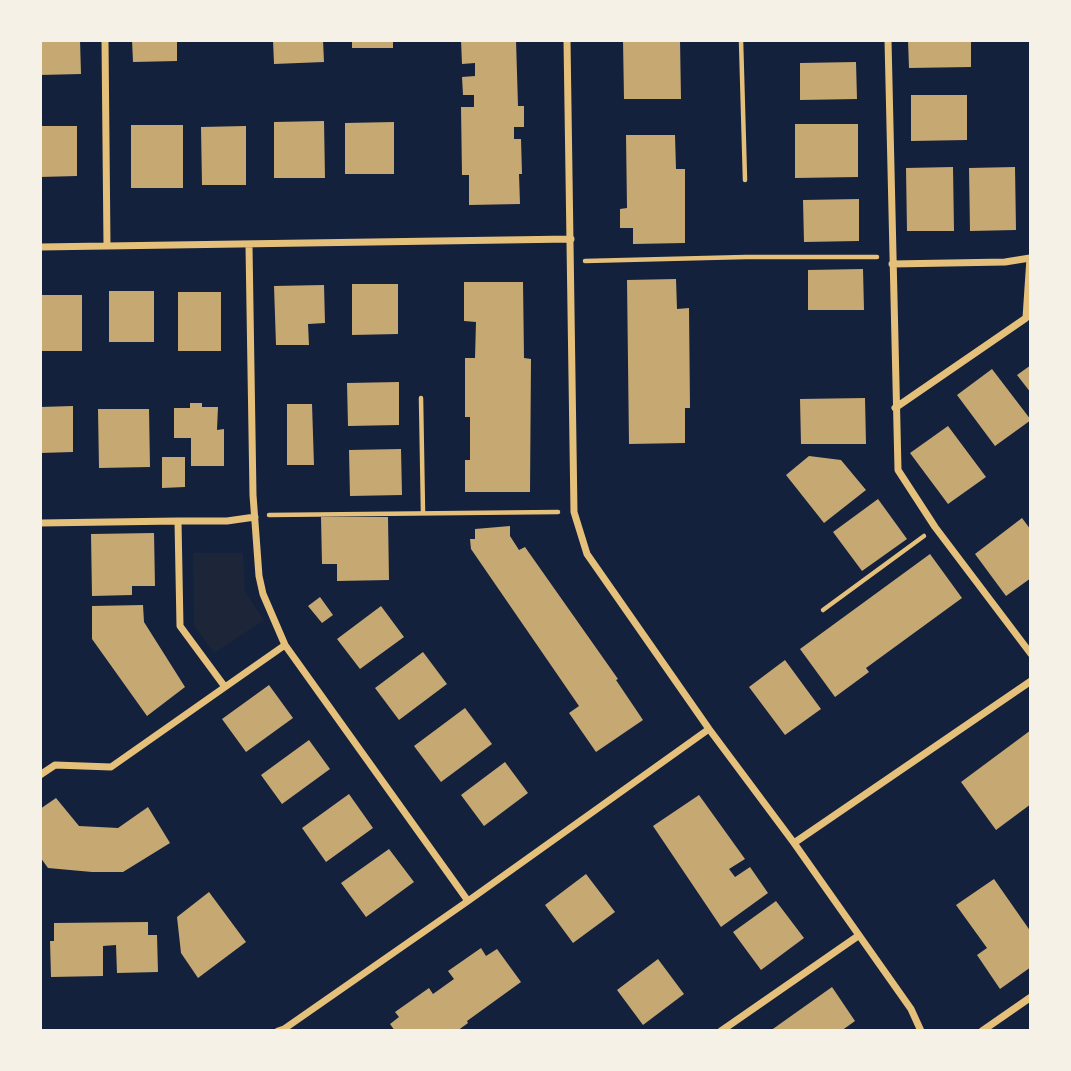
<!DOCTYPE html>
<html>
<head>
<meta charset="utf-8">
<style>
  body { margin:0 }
  #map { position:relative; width:1071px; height:1071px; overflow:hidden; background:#14213d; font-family:Poppins,sans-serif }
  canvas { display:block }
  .frame { position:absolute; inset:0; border:42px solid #f6f1e7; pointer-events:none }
</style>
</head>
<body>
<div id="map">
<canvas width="1071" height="1071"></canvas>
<div class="frame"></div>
</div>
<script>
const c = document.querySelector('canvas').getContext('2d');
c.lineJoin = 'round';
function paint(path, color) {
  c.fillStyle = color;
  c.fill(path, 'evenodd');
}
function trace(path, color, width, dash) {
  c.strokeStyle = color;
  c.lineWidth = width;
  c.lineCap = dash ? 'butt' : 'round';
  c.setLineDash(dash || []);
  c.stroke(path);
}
paint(new Path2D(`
  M 193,553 L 243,553 L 245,592 L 264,620 L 214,653 L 194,625 Z`), '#1d2539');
paint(new Path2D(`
  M 40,40 L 80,40 L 81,74 L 40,75 Z
  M 132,40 L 177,40 L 177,61 L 133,62 Z
  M 273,40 L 323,40 L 324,62 L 274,64 Z
  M 352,40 L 393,40 L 393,48 L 352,48 Z
  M 461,40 L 516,40 L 518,106 L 524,106 L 524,127 L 514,127 L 514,139 L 521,139 L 522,174 L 519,174 L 520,204 L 469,205 L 469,175 L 462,175 L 461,107 L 474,107 L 474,95 L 463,95 L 462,77 L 475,76 L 475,63 L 462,64 Z
  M 623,40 L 680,40 L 681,99 L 624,99 Z
  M 908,40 L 971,40 L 971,67 L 909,68 Z
  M 856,62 L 857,99 L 800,100 L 800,63 Z
  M 911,95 L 967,95 L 967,140 L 911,141 Z
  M 324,121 L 325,178 L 274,178 L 274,122 Z
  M 394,122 L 394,174 L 345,174 L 345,123 Z
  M 795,124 L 858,124 L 858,177 L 795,178 Z
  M 131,125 L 183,125 L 183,188 L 131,188 Z
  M 40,126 L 77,126 L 77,176 L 40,177 Z
  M 246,126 L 246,185 L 202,185 L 201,127 Z
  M 626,135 L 675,135 L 676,169 L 685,169 L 685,243 L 633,244 L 633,228 L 620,228 L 620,209 L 627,208 Z
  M 953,167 L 954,231 L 907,231 L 906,168 Z
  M 1015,167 L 1016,230 L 970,231 L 969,168 Z
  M 859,199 L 859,241 L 804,242 L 803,200 Z
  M 863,269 L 864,310 L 808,310 L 808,270 Z
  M 676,279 L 677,309 L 689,308 L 690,408 L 685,408 L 685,443 L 629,444 L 627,280 Z
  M 464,282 L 523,282 L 524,358 L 531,359 L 530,492 L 465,492 L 465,460 L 470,460 L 470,417 L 465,417 L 465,358 L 475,358 L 476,322 L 464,321 Z
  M 352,284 L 398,284 L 398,334 L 352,335 Z
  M 324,285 L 325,323 L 308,324 L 309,345 L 276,345 L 274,286 Z
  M 109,291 L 154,291 L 154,342 L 109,342 Z
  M 178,292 L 221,292 L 221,351 L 178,351 Z
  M 40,295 L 82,295 L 82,351 L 40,351 Z
  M 1031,365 L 1031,393 L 1017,375 Z
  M 992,369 L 1031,420 L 995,446 L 957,395 Z
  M 399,382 L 399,425 L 348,426 L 347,383 Z
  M 865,398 L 866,444 L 801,444 L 800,399 Z
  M 190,403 L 202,403 L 202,407 L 218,407 L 217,430 L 224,429 L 224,466 L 191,466 L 191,438 L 174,438 L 174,408 L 190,408 Z
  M 287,404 L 312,404 L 314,465 L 287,465 Z
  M 73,406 L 73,452 L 40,453 L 40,407 Z
  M 98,409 L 149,409 L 150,467 L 99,468 Z
  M 948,426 L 986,477 L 948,504 L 910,453 Z
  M 401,449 L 402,495 L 350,496 L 349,450 Z
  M 809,456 L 841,460 L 866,490 L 824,523 L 786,475 Z
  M 162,457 L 185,457 L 185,487 L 162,488 Z
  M 878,499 L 907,539 L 862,571 L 833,532 Z
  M 321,517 L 388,517 L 389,580 L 337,581 L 337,564 L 322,564 Z
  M 1022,518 L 1031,530 L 1031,578 L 1006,596 L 975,554 Z
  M 510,526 L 510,536 L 519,550 L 525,547 L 618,679 L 616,680 L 643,720 L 596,752 L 569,713 L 579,706 L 471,549 L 470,539 L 475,539 L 475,529 Z
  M 154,533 L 155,586 L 132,586 L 132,595 L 92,596 L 91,534 Z
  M 930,554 L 962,598 L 866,668 L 869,672 L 835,697 L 800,649 Z
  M 320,597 L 333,615 L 322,623 L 308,606 Z
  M 143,605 L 144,622 L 185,687 L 147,716 L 92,639 L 92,606 Z
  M 381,606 L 404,637 L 360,669 L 337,639 Z
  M 423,652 L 447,684 L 399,720 L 375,688 Z
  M 785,660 L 821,709 L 785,735 L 749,687 Z
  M 269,685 L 293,718 L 246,752 L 222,719 Z
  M 465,708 L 492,744 L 441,782 L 414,746 Z
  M 1031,730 L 1031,804 L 996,830 L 961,782 Z
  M 309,740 L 330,769 L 282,804 L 261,775 Z
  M 505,762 L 528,793 L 484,826 L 461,795 Z
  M 349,794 L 373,828 L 326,862 L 302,828 Z
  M 699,795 L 745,859 L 729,869 L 735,877 L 750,867 L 768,893 L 721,927 L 653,826 Z
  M 56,798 L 79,826 L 118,828 L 148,807 L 170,843 L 123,872 L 92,872 L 48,868 L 40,857 L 40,809 Z
  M 389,849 L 414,882 L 366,917 L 341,883 Z
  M 586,874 L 615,912 L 573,943 L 545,905 Z
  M 994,879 L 1031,932 L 1031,967 L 1000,989 L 977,955 L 987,948 L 956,905 Z
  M 209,892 L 246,942 L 198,978 L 181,953 L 177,917 Z
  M 776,901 L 804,938 L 761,970 L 733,932 Z
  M 148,922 L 148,935 L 157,935 L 158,972 L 117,973 L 116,945 L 103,946 L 103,976 L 51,977 L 50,941 L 54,941 L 54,923 Z
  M 481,948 L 486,956 L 497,949 L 521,982 L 467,1021 L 468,1023 L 457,1031 L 395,1031 L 390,1024 L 399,1017 L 395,1012 L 429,988 L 433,994 L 454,979 L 448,971 Z
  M 658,959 L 684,994 L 643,1025 L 617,990 Z
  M 832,987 L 855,1021 L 841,1031 L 770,1031 Z`), '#c6a872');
trace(new Path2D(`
  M 741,40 L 745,180
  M 585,261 L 746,257 L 877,257
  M 421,398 L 423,512
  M 269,515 L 558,512
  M 823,610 L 924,536`), '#e5c07b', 4.5);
trace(new Path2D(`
  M 105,40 L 107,246
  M 567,40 L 574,512 L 587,554 L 709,729 L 794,843 L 911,1009 L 921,1031
  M 888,40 L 898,470 L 935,527 L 1031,654
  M 249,246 L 253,495 L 259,576 L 263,594 L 285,645 L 468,901
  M 40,247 L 571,239
  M 892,264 L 1005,262 L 1030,258 L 1026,318 L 895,408
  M 255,517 L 227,521 L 178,521 L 180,626 L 225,687 L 285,645
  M 40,523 L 178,521
  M 40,775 L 55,765 L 111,767 L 225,687
  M 794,843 L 1031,681
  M 278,1031 L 284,1029 L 468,901 L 709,729
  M 721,1031 L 858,936
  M 982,1031 L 1031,997`), '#e5c07b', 7);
</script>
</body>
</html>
